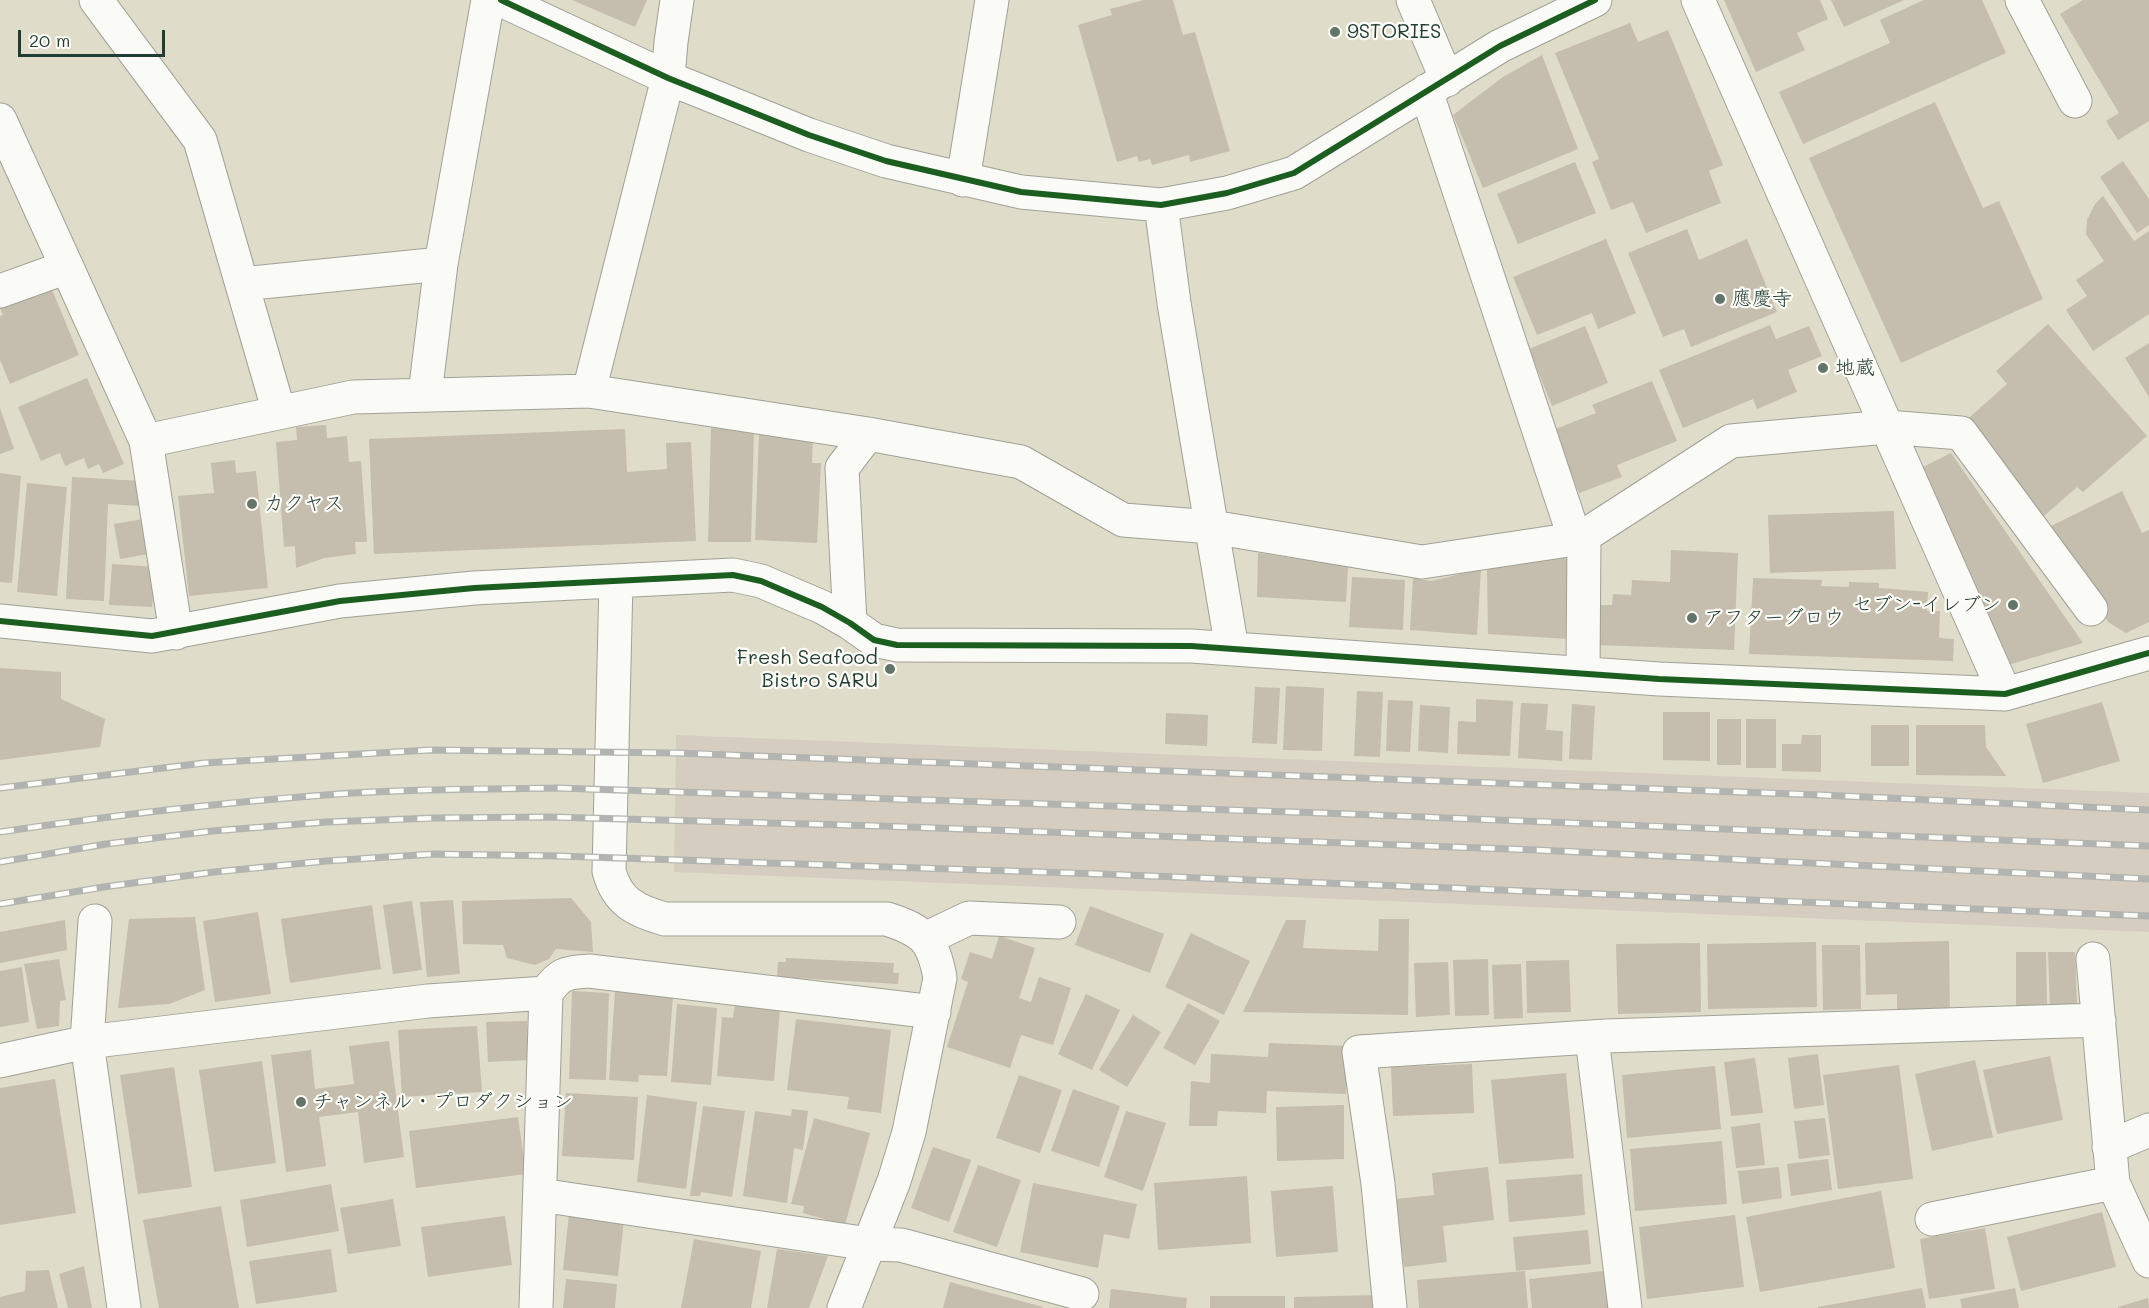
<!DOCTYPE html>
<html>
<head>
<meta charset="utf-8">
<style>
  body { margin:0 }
  #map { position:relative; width:2149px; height:1308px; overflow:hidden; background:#e0dcca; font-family:Mali,sans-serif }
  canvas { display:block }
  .scale { position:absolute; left:18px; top:30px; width:147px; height:27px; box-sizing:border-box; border:3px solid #1f3d34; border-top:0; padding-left:8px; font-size:18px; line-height:21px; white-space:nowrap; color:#1f3d34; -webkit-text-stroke:4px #fdfcf7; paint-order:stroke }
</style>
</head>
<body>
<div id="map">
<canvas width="2149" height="1308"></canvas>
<div class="scale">20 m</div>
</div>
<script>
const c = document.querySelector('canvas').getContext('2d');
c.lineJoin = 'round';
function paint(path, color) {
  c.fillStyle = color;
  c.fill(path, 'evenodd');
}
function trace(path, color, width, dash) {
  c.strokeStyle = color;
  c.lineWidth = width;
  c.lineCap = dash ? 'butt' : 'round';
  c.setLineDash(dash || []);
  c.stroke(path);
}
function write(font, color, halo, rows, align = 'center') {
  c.font = font + ' Mali,"Klee One",sans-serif';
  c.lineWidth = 4.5;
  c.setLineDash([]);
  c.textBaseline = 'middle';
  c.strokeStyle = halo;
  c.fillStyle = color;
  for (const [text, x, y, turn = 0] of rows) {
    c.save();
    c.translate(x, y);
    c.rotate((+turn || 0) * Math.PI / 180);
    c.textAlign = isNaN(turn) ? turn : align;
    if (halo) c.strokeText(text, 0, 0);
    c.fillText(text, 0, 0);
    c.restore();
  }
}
paint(new Path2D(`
  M 676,735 L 2149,793 L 2149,932 L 674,872 Z`), '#d6cdc1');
paint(new Path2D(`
  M 572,0 L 647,0 L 635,27 Z
  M 1144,0 L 1173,0 L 1183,35 L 1195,32 L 1230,151 L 1190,162 L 1189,155 L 1152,165 L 1150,159 L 1139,162 L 1137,156 L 1117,162 L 1078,25 L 1112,15 L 1110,9 Z
  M 1724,0 L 1820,0 L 1828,19 L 1797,33 L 1805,50 L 1756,72 Z
  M 1831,0 L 1904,0 L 1844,27 Z
  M 1924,0 L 1982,0 L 2006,53 L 1803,144 L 1779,92 L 1890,43 L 1880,20 Z
  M 2083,0 L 2149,0 L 2149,121 L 2118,140 L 2106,121 L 2119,113 L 2060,14 Z
  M 1630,23 L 1638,42 L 1668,30 L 1723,165 L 1709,171 L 1721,203 L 1646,233 L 1633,202 L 1611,210 L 1592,162 L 1599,159 L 1555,53 Z
  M 1542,55 L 1578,149 L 1483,188 L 1453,115 L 1503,77 Z
  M 1935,102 L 1983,208 L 1999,201 L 2043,299 L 1901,363 L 1809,158 Z
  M 2123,161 L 2149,199 L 2149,225 L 2137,233 L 2100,177 Z
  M 1575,162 L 1596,213 L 1518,244 L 1497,194 Z
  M 2103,196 L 2134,241 L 2149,231 L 2149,314 L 2093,351 L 2066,310 L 2087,296 L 2076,280 L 2104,261 L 2086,234 L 2087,220 L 2095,204 Z
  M 1687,229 L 1699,260 L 1747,239 L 1777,312 L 1691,347 L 1684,329 L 1663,337 L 1628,253 Z
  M 1606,239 L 1636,313 L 1598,329 L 1592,313 L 1537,335 L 1513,277 Z
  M 51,287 L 79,355 L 10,384 L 0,360 L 0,316 L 3,315 L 0,308 Z
  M 2048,324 L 2147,436 L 2083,492 L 2077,487 L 2044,516 L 1962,424 L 2007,384 L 1996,371 Z
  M 1770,325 L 1776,339 L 1809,326 L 1822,356 L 1788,370 L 1797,392 L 1757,409 L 1753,399 L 1683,428 L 1659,370 Z
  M 1585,326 L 1608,383 L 1552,406 L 1529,349 Z
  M 2149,343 L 2149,397 L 2125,358 Z
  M 87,378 L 124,464 L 103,473 L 99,464 L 88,469 L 84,458 L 65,466 L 60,453 L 41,461 L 18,407 Z
  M 1652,381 L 1677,441 L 1617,465 L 1622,477 L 1579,493 L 1553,430 L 1596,413 L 1592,405 Z
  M 0,408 L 14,449 L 0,454 Z
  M 326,425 L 327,438 L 347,436 L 349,462 L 361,461 L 367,542 L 355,542 L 356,554 L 324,558 L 296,568 L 295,546 L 284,547 L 276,442 L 297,440 L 296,427 Z
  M 711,428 L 754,430 L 751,542 L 708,542 Z
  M 625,429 L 627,472 L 667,469 L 666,443 L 691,442 L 696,541 L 374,554 L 369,439 Z
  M 759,433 L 813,436 L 812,463 L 821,463 L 817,543 L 755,540 Z
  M 1951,453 L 2083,643 L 2004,666 L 1923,467 Z
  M 235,460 L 236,473 L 256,471 L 268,588 L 189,596 L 178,496 L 214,493 L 211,463 Z
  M 0,473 L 21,476 L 12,583 L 0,582 Z
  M 72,477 L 141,481 L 140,506 L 108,504 L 104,601 L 66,599 Z
  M 27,483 L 67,487 L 57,596 L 17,592 Z
  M 2122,491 L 2142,533 L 2149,530 L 2149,622 L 2126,633 L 2108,622 L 2090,583 L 2047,528 Z
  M 1894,511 L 1896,569 L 1770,573 L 1768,515 Z
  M 143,519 L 148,554 L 120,559 L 114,524 Z
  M 1671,550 L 1738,553 L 1734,650 L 1597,645 L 1599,605 L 1612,605 L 1613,594 L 1631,595 L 1632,580 L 1670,582 Z
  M 1258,553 L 1348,566 L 1346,602 L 1257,597 Z
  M 1570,555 L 1568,639 L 1488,634 L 1487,569 Z
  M 112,564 L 156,567 L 152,607 L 109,605 Z
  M 1481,569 L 1477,635 L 1410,630 L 1413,578 L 1431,581 Z
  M 1352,577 L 1405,580 L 1403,630 L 1349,627 Z
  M 1753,578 L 1822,580 L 1821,586 L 1849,587 L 1849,582 L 1879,583 L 1879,588 L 1928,592 L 1927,611 L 1940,611 L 1939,638 L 1954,639 L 1953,661 L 1749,654 Z
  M 0,668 L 61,672 L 61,699 L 105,719 L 100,747 L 0,760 Z
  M 1286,686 L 1324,688 L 1322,751 L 1283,750 Z
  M 1255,687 L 1280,688 L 1277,744 L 1252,743 Z
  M 1357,691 L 1383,692 L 1380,757 L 1354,756 Z
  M 1476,699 L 1513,701 L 1510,756 L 1457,754 L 1458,721 L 1476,722 Z
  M 1388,700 L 1413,701 L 1410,752 L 1386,751 Z
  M 2102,702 L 2120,761 L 2043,783 L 2026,724 Z
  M 1521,703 L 1548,704 L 1546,730 L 1563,731 L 1562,761 L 1518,758 Z
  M 1572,704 L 1595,706 L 1592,760 L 1569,759 Z
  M 1420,705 L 1450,707 L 1448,753 L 1418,751 Z
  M 1663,712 L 1710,712 L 1710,761 L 1663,760 Z
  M 1166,713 L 1208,715 L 1207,746 L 1165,744 Z
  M 1717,719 L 1741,719 L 1741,765 L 1717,765 Z
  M 1746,719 L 1776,719 L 1776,768 L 1746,768 Z
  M 1871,725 L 1909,725 L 1909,766 L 1871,766 Z
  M 1916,725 L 1985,725 L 1986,747 L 2006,776 L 1916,775 Z
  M 1802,735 L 1821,735 L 1821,772 L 1782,771 L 1782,744 L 1801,744 Z
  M 571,898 L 591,922 L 593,952 L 556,949 L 549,959 L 535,965 L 507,958 L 503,945 L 463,944 L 462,901 Z
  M 453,900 L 460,974 L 427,977 L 420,902 Z
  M 412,901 L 422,970 L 393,974 L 383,905 Z
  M 372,905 L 381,969 L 290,983 L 281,919 Z
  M 1090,906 L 1164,934 L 1150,973 L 1075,945 Z
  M 258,912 L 271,994 L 215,1002 L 203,921 Z
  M 195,917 L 205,990 L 169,1004 L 118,1008 L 129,919 Z
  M 1379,919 L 1409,919 L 1408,1015 L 1243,1012 L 1286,920 L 1306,920 L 1303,948 L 1378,951 Z
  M 65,920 L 67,950 L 0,963 L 0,932 Z
  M 1191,933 L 1250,961 L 1224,1015 L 1165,987 Z
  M 999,936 L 1035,948 L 1019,998 L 1031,1002 L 1039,977 L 1071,988 L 1053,1045 L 1021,1035 L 1010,1068 L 947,1047 L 968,982 L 961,979 L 970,952 L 992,959 Z
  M 1949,941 L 1950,1013 L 1897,1014 L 1897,994 L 1866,995 L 1865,943 Z
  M 1816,942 L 1817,1007 L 1708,1009 L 1707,944 Z
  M 1700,943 L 1701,1012 L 1618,1014 L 1616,944 Z
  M 1822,945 L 1860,945 L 1861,1009 L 1823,1010 Z
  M 2016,952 L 2046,952 L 2047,1006 L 2016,1007 Z
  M 2048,952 L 2075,952 L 2077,1006 L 2050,1007 Z
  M 786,958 L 894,963 L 893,973 L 899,973 L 898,984 L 777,977 L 778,962 L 786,962 Z
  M 59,959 L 66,1000 L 60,1001 L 59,1026 L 37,1029 L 24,964 Z
  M 1488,959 L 1489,1015 L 1455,1016 L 1453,960 Z
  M 1569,960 L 1571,1012 L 1527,1013 L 1526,961 Z
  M 1448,962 L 1450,1015 L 1416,1017 L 1414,963 Z
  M 1521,964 L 1523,1018 L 1494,1019 L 1492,965 Z
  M 22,967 L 29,1022 L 0,1027 L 0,971 Z
  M 572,991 L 609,993 L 606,1080 L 569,1079 Z
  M 615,991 L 673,995 L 667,1076 L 639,1075 L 638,1082 L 609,1080 Z
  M 1086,994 L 1120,1010 L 1092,1070 L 1058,1054 Z
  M 1188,1003 L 1220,1021 L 1195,1065 L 1163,1048 Z
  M 677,1004 L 717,1008 L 711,1085 L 671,1082 Z
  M 735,1005 L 780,1009 L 774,1081 L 717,1076 L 722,1017 L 733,1018 Z
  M 1133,1015 L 1161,1032 L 1127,1087 L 1099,1070 Z
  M 796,1019 L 891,1030 L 881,1113 L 847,1109 L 849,1097 L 787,1090 Z
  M 527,1021 L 529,1060 L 488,1062 L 486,1022 Z
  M 477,1026 L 482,1092 L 402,1097 L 398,1030 Z
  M 389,1041 L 404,1157 L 364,1163 L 358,1112 L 319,1117 L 326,1166 L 286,1172 L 271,1055 L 311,1050 L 315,1089 L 354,1084 L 349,1046 Z
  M 1269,1043 L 1349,1046 L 1346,1094 L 1267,1091 L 1266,1113 L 1218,1111 L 1217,1126 L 1189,1126 L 1191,1081 L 1210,1083 L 1211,1054 L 1268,1057 Z
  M 1818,1054 L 1824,1105 L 1794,1109 L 1788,1058 Z
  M 2050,1056 L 2063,1120 L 1997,1134 L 1983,1070 Z
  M 1755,1058 L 1763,1113 L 1731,1116 L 1724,1062 Z
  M 1975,1060 L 1993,1137 L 1932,1151 L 1915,1074 Z
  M 262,1061 L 276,1163 L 214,1172 L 199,1070 Z
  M 1472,1064 L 1474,1113 L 1393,1116 L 1391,1067 Z
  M 1899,1065 L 1913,1179 L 1838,1189 L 1823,1075 Z
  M 1715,1066 L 1721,1129 L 1627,1138 L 1622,1075 Z
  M 174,1067 L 192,1187 L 138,1194 L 120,1075 Z
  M 1566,1073 L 1574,1158 L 1499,1164 L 1491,1080 Z
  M 1019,1075 L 1062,1090 L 1040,1153 L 996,1138 Z
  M 55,1079 L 76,1213 L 0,1225 L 0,1088 Z
  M 1073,1089 L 1120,1106 L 1099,1167 L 1051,1151 Z
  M 566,1093 L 638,1097 L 634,1160 L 562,1156 Z
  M 647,1095 L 697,1102 L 686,1189 L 637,1182 Z
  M 1344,1105 L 1344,1159 L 1277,1161 L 1276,1107 Z
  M 703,1106 L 745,1111 L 732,1197 L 701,1192 L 700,1196 L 690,1196 Z
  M 792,1109 L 808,1111 L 803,1150 L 794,1148 L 787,1203 L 743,1196 L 755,1111 L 791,1116 Z
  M 1126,1111 L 1166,1123 L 1143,1191 L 1104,1177 Z
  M 518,1117 L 526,1174 L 416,1188 L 409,1131 Z
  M 814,1118 L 870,1133 L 845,1225 L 803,1213 L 804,1206 L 791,1204 Z
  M 1825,1118 L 1830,1155 L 1799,1159 L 1794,1121 Z
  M 1760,1123 L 1765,1165 L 1736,1168 L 1731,1127 Z
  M 1722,1141 L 1727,1204 L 1635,1211 L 1630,1149 Z
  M 933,1147 L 971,1160 L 949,1222 L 911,1208 Z
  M 1828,1159 L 1832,1190 L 1791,1196 L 1787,1164 Z
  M 978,1165 L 1021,1180 L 997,1247 L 953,1232 Z
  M 1488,1167 L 1494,1220 L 1443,1226 L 1447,1262 L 1404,1267 L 1396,1199 L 1434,1195 L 1432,1173 Z
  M 1779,1167 L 1782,1198 L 1742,1204 L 1738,1171 Z
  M 1582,1174 L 1585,1215 L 1509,1222 L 1506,1180 Z
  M 1247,1176 L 1251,1243 L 1158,1250 L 1154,1183 Z
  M 1033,1183 L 1137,1204 L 1129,1239 L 1104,1234 L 1098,1268 L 1020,1252 Z
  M 331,1184 L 339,1231 L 247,1247 L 240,1200 Z
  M 1333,1186 L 1338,1252 L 1276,1257 L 1271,1191 Z
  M 1881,1191 L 1895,1268 L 1760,1292 L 1746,1217 Z
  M 393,1199 L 401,1246 L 348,1254 L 340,1208 Z
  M 221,1206 L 239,1308 L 159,1308 L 143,1220 Z
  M 2102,1212 L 2116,1267 L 2021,1291 L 2007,1237 Z
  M 569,1214 L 624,1219 L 618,1276 L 563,1270 Z
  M 1735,1215 L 1744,1287 L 1647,1299 L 1639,1227 Z
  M 505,1216 L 512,1265 L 428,1277 L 421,1227 Z
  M 1985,1228 L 1995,1289 L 1929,1299 L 1920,1239 Z
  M 1588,1230 L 1591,1264 L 1516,1271 L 1513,1237 Z
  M 694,1239 L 761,1251 L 751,1308 L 681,1308 Z
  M 331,1249 L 337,1292 L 256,1304 L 249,1261 Z
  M 777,1249 L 828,1256 L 809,1308 L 767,1308 Z
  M 84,1266 L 92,1308 L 68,1308 L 59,1274 Z
  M 49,1270 L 58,1308 L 0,1308 L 0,1297 L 25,1291 L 26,1271 Z
  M 1525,1271 L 1528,1308 L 1419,1308 L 1417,1280 Z
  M 1604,1271 L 1608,1308 L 1532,1308 L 1529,1279 Z
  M 566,1279 L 617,1284 L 615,1308 L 563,1308 Z
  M 950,1282 L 1043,1307 L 1043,1308 L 943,1308 Z
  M 1922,1288 L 1926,1308 L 1818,1308 L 1818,1307 Z
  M 2015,1288 L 2019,1308 L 1962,1308 L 1960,1299 Z
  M 1111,1289 L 1187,1298 L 1186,1308 L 1109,1308 Z
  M 1377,1295 L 1377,1308 L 1294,1308 L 1294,1297 Z
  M 1210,1296 L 1285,1296 L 1285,1308 L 1210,1308 Z
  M 2148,1298 L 2149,1308 L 2118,1308 L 2118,1307 Z`), '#c5bdad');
const minor = new Path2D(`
  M 96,0 L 200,140 L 279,412
  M 501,0 L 668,78 L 809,135 L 886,161 L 1021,192 L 1161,205 L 1227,193 L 1294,173 L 1500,46 L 1595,0
  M 1413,0 L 1447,80
  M 1698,0 L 2005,694
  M 2022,0 L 2075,101
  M 1426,91 L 1575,539
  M 0,120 L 146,441 L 176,633
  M 963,180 L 992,0
  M 1161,205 L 1174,303 L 1232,649
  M 242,284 L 441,264
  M 0,291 L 67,267
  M 589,391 L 668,78 L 671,42 L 677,0
  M 425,394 L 441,264 L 488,0
  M 146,441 L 353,397 L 589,391 L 868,434 L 1021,462 L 1123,520 L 1212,527 L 1422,562 L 1575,539 L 1584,536 L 1731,441 L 1887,427 L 1961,433 L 2091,609
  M 616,582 L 609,871 C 617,902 636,911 665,919 L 887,919 C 924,931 933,940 940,978 L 909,1132 L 894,1181 L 844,1308
  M 0,621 L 152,636 L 340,601 L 474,588 L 733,575 L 761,581 L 822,607 L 850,623 L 874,640 L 897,645 L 1191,646 L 1659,679 L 2005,694 L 2149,653
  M 850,623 L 842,468 L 868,434
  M 1583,673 L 1584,536
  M 95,921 L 87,1042 L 124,1308
  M 925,939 L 969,918 L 1059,922
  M 2093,959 L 2113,1183 L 2149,1261
  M 1592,1038 L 1625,1308
  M 0,1061 L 87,1042 L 428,1001 L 546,993 C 559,974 566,972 589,971 L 934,1012
  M 2109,1147 L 2149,1130
  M 540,1195 L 869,1244 L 901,1245 L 1082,1294
  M 1932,1219 L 2113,1183
  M 536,1308 L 546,993
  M 1390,1308 L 1378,1184 L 1359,1052 L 1606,1036 L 2099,1020`);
trace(minor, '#a0a196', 35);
trace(minor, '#fafaf7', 33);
const rail = new Path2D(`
  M 0,788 L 204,763 L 430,750 L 675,753 L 1821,795 L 2149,810
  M 0,832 C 108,816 216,803 325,795 C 403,789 480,789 557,788 L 1323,813 L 2149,846
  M 0,862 L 106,844 L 212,831 L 326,822 L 435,818 L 550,817 L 880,826 L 1536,850 L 2149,879
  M 0,904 L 104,887 L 214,872 L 326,861 L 434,854 L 558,856 L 1101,874 L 2149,916`);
trace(rail, '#b1b4b0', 7);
trace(rail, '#fdfcf7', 4.5, [14]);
trace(new Path2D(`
  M 501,0 L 668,78 L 809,135 L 886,161 L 1021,192 L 1161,205 L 1227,193 L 1294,173 L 1500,46 L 1595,0
  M 0,621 L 152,636 L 340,601 L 474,588 L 733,575 L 761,581 L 822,607 L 850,623 L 874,640 L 897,645 L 1191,646 L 1659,679 L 2005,694 L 2149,653`), '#1b5e20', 6);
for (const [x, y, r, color] of [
  [1335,32,6,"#637568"],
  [1720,299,6,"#637568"],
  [1823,368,6,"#637568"],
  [252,504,6,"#637568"],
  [2013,605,6,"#637568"],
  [1692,618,6,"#637568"],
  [890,669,6,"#637568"],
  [301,1102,6,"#637568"]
]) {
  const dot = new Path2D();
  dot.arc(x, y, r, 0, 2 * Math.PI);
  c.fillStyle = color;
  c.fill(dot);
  trace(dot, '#fdfcf7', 2);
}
write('20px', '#1f3d34', '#fdfcf7', [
  ["9STORIES",1347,32],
  ["應慶寺",1732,299],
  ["地蔵",1835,368],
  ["カクヤス",264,504],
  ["セブン-イレブン",2001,605,"right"],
  ["アフターグロウ",1704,618],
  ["Fresh Seafood",878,658,"right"],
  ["Bistro SARU",878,681,"right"],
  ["チャンネル・プロダクション",313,1102]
], 'left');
</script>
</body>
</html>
